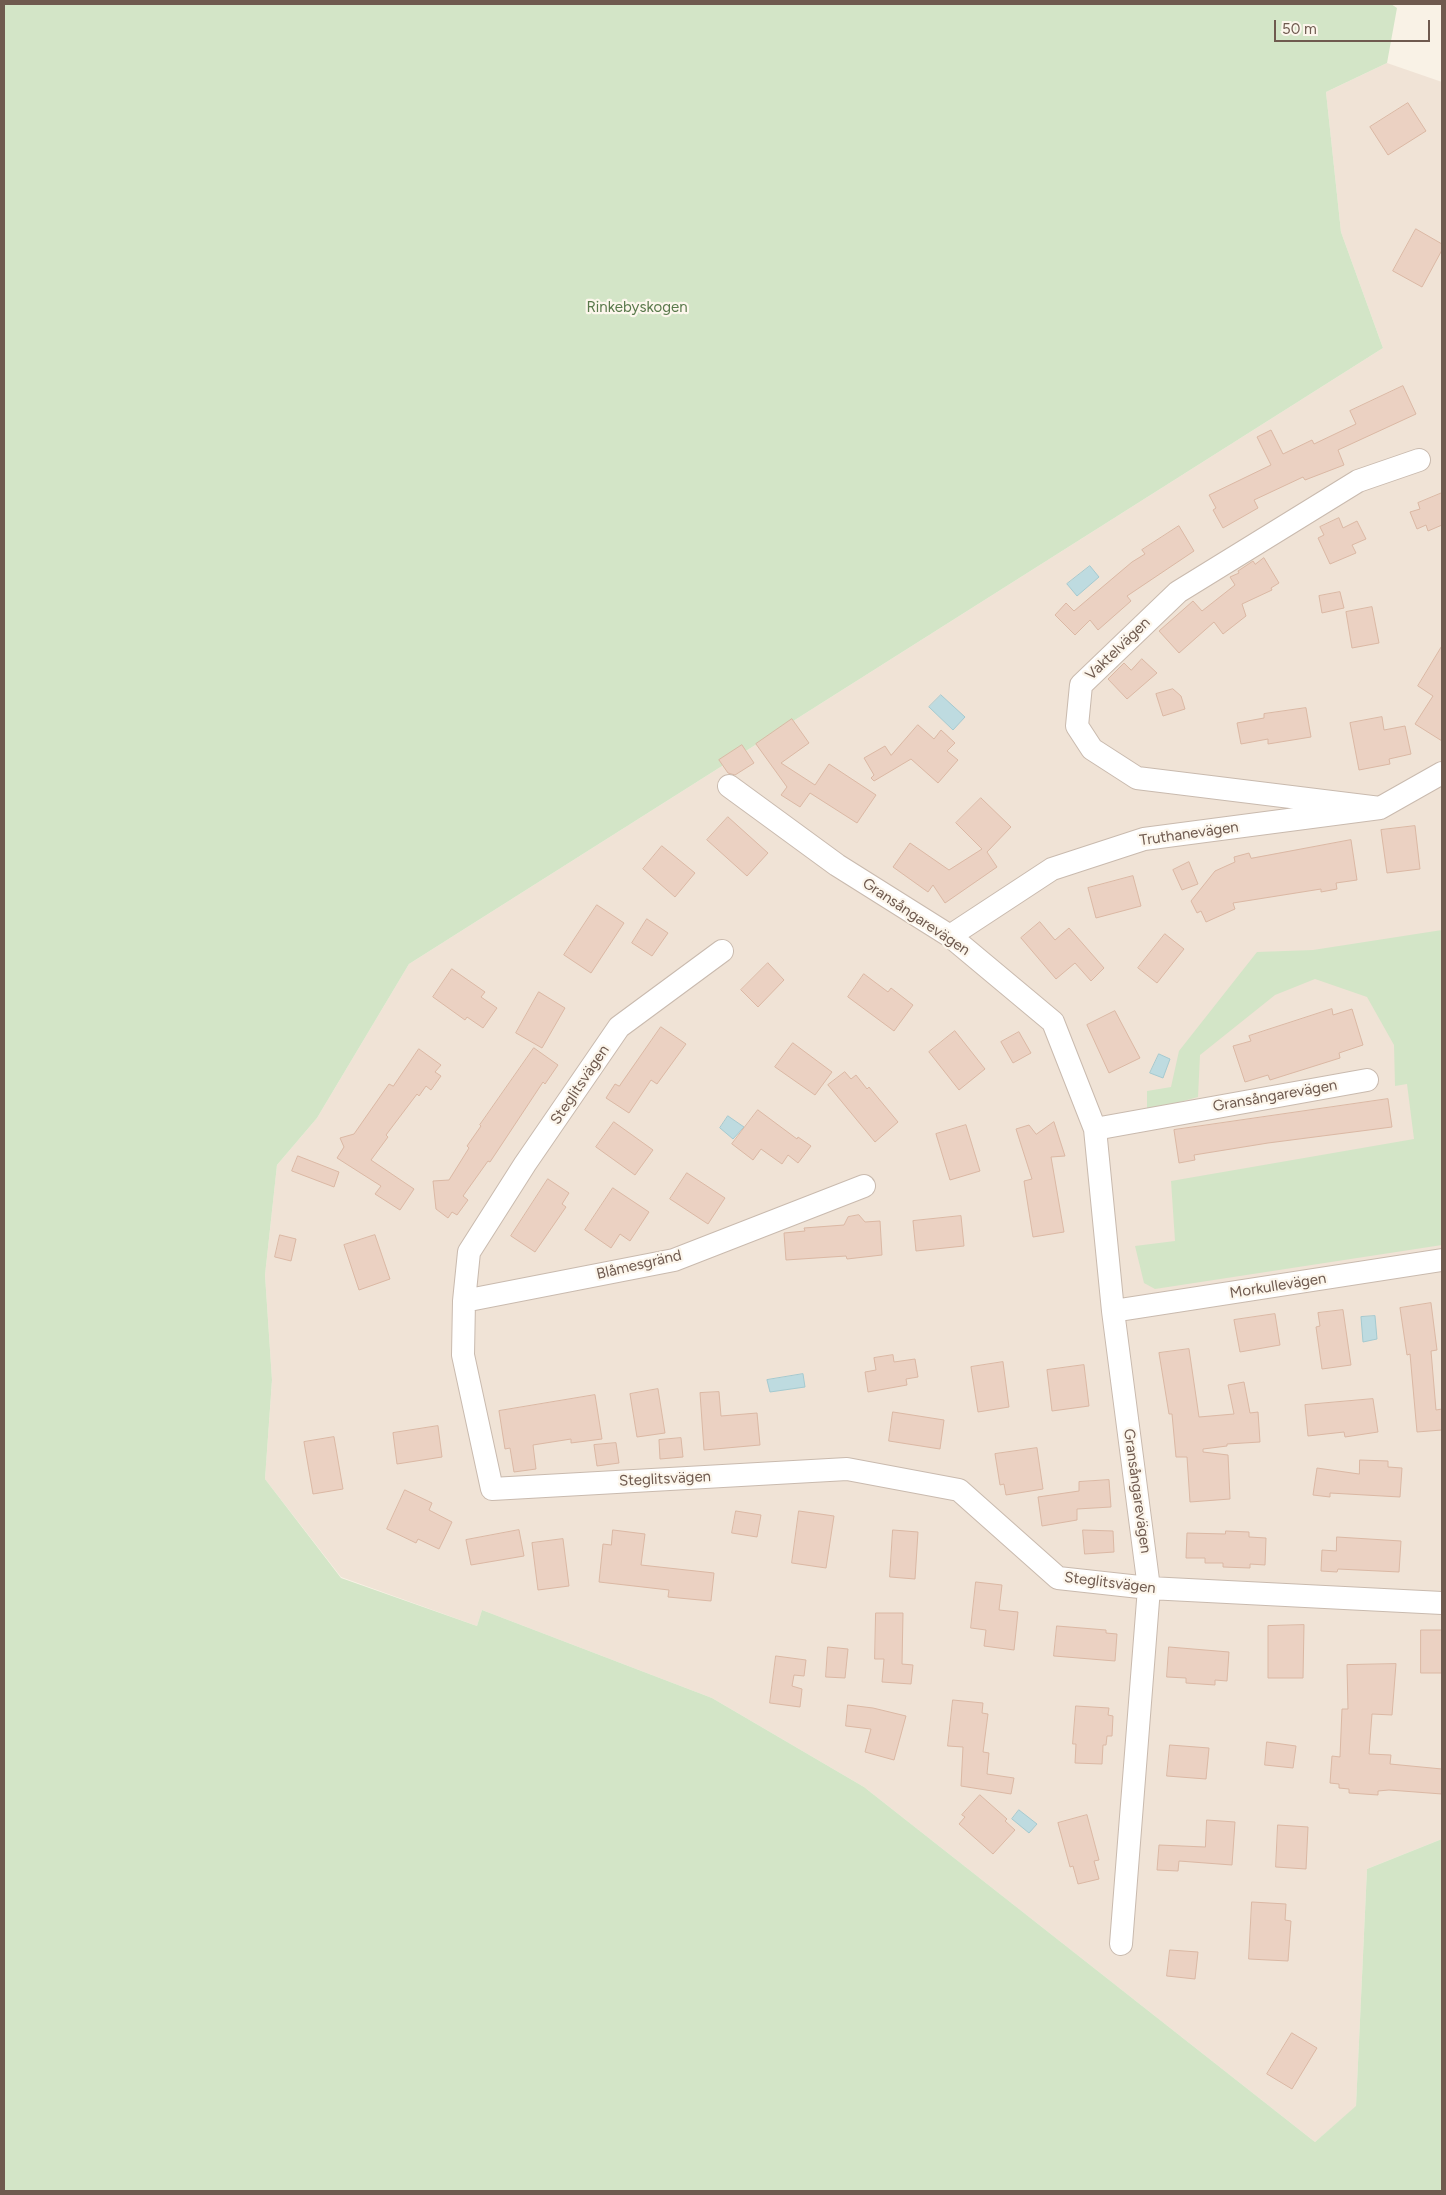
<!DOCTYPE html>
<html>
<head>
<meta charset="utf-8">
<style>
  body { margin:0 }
  #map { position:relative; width:1446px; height:2195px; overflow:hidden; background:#f9f2e6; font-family:Figtree,sans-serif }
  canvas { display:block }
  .frame { position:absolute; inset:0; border:5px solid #6f5a4f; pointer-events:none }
  .scale { position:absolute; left:1274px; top:20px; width:156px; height:22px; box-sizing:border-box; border:2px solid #6f5a4f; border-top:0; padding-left:6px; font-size:15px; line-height:18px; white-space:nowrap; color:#6f5a4f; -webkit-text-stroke:4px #fcf6ec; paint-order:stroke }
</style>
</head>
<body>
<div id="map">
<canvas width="1446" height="2195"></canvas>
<div class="frame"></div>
<div class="scale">50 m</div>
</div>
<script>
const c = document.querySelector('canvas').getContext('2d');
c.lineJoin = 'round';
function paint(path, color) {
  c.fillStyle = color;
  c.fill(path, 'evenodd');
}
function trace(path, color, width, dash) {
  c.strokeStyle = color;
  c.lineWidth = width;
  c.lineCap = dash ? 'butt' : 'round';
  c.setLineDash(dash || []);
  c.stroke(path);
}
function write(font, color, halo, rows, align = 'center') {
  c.font = font + ' Figtree,sans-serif';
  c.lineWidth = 4.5;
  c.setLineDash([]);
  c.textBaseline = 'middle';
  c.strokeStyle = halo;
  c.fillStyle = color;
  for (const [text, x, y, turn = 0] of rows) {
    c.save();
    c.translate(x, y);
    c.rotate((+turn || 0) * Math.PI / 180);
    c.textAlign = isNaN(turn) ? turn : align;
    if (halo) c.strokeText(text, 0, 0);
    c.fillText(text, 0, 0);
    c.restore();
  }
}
paint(new Path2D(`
  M 1387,63 L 1442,82 L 1442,1839 L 1367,1869 L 1356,2107 L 1315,2142 L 864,1787 L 712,1698 L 482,1610 L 477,1626 L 341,1577 L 265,1479 L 272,1380 L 265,1275 L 277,1165 L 317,1118 L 409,964 L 1383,348 L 1341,232 L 1326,92 Z`), '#f0e3d6');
paint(new Path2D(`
  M 4,4 L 1391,4 L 1397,8 L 1387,63 L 1326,92 L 1341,232 L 1383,348 L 409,964 L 317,1118 L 277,1165 L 265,1275 L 272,1380 L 265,1479 L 341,1578 L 477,1626 L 482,1610 L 712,1698 L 864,1787 L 1315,2142 L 1356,2106 L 1367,1869 L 1442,1839 L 1442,2191 L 4,2191 Z
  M 1442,930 L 1442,1245 L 1155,1289 L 1144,1283 L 1135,1246 L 1175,1241 L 1171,1181 L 1414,1139 L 1407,1084 L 1395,1086 L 1394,1045 L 1367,997 L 1315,979 L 1275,995 L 1200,1055 L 1198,1097 L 1147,1111 L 1147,1091 L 1171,1087 L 1179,1051 L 1257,952 L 1313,950 Z`), '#d3e5c7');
const water = new Path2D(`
  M 1090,566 L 1099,577 L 1077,596 L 1067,584 Z
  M 941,695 L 965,717 L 953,730 L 929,707 Z
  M 1159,1054 L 1170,1059 L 1163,1078 L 1150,1073 Z
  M 728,1116 L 744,1127 L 733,1139 L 720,1128 Z
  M 1375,1316 L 1377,1339 L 1363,1342 L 1361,1317 Z
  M 803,1374 L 805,1387 L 770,1392 L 767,1380 Z
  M 1019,1810 L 1037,1824 L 1029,1833 L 1012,1819 Z`);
paint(water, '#bedbe0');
trace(water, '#a5cad0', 1);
const building = new Path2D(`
  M 1408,103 L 1426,131 L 1388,155 L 1370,127 Z
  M 1416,229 L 1442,244 L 1442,250 L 1422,287 L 1393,271 Z
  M 1403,386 L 1416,414 L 1338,450 L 1344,465 L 1305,480 L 1303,477 L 1254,500 L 1258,508 L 1223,528 L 1213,510 L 1216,508 L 1209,495 L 1271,465 L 1257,437 L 1271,430 L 1283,454 L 1312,440 L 1314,444 L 1356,424 L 1350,411 Z
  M 1442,493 L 1442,525 L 1428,531 L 1426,525 L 1417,529 L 1410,512 L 1420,509 L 1418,503 Z
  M 1339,518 L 1343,528 L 1357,521 L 1366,539 L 1352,545 L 1356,553 L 1330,564 L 1318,538 L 1324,535 L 1320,527 Z
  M 1179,526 L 1194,551 L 1127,596 L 1131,601 L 1098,630 L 1090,620 L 1075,635 L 1055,615 L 1066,603 L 1074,611 L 1132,562 L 1145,554 L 1142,550 Z
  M 1264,558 L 1279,583 L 1271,588 L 1272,590 L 1242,604 L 1246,616 L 1223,634 L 1214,622 L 1179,653 L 1159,631 L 1193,601 L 1202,611 L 1235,585 L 1230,577 L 1239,573 L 1238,571 L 1253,561 L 1255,564 Z
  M 1340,592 L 1344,608 L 1322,613 L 1319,596 Z
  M 1372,607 L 1379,643 L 1352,648 L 1346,612 Z
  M 1442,646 L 1442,741 L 1415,724 L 1433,696 L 1418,686 Z
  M 1142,659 L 1157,673 L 1127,699 L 1108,679 L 1124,663 L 1131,670 Z
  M 1173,689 L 1181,696 L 1185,709 L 1163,716 L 1156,694 Z
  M 1306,708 L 1311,737 L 1268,744 L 1268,739 L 1241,744 L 1237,723 L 1264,718 L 1264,714 Z
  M 1382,717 L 1384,730 L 1405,726 L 1411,754 L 1389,759 L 1390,764 L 1359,770 L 1350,723 Z
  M 792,719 L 809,743 L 781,763 L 815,785 L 829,764 L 876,795 L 857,823 L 810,793 L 800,807 L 781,795 L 787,787 L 756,744 Z
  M 918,725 L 934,739 L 941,730 L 955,743 L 947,751 L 958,760 L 938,783 L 911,759 L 874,781 L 871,778 L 874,775 L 864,758 L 885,746 L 891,755 Z
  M 742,745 L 754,763 L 735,775 L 728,773 L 719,760 Z
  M 981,798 L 1011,827 L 987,852 L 997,867 L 945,903 L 933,885 L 928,892 L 893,867 L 910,843 L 949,870 L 982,849 L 956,823 Z
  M 728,817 L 768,853 L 747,876 L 707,840 Z
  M 1415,826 L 1420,869 L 1387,873 L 1381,830 Z
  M 1351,840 L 1357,880 L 1336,883 L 1337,889 L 1321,892 L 1321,889 L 1233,903 L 1235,909 L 1206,922 L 1201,911 L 1197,913 L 1191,901 L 1215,871 L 1235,862 L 1234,857 L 1249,853 L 1251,858 Z
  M 662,846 L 695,873 L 675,897 L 643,869 Z
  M 1189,862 L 1198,884 L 1182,890 L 1173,870 Z
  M 1133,876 L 1141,906 L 1096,918 L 1088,888 Z
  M 597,905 L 624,923 L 591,973 L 564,955 Z
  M 647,919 L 668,933 L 652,956 L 632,943 Z
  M 1040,922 L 1055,940 L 1069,928 L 1104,968 L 1091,981 L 1075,963 L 1056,979 L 1021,938 Z
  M 1165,934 L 1184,949 L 1157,983 L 1138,968 Z
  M 768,963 L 784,980 L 758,1007 L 741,990 Z
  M 452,969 L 485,992 L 481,997 L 497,1008 L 483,1028 L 467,1017 L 465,1020 L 433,997 Z
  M 864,974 L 888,992 L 891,988 L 913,1005 L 894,1031 L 848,997 Z
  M 539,992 L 565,1008 L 542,1048 L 516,1033 Z
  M 1332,1009 L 1333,1015 L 1352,1009 L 1363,1045 L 1339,1053 L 1340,1058 L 1270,1080 L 1268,1075 L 1245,1082 L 1233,1046 L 1251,1041 L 1249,1036 Z
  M 1115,1011 L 1140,1058 L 1109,1073 L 1087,1025 Z
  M 661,1027 L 686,1044 L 657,1084 L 651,1080 L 629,1113 L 606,1098 L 615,1084 L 619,1086 Z
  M 955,1031 L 985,1069 L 959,1090 L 929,1052 Z
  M 1019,1032 L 1031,1053 L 1013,1063 L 1001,1042 Z
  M 793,1043 L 832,1072 L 815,1095 L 775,1067 Z
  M 534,1048 L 558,1065 L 545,1084 L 543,1082 L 500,1147 L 490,1162 L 488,1161 L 463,1196 L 468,1200 L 457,1215 L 452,1212 L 448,1218 L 436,1209 L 433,1181 L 449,1180 L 469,1148 L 467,1146 L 481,1126 L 480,1125 Z
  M 419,1049 L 441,1065 L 435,1072 L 441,1076 L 431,1090 L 426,1086 L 419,1096 L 417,1094 L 386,1135 L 388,1137 L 371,1160 L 414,1189 L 400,1210 L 375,1194 L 381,1186 L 337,1158 L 344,1147 L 340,1138 L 354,1134 L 389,1084 L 393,1086 Z
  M 845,1072 L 851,1079 L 856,1075 L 867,1089 L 869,1087 L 898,1122 L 875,1142 L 828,1085 Z
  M 1388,1099 L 1392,1127 L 1268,1143 L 1194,1155 L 1195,1160 L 1179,1163 L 1174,1130 Z
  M 758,1110 L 797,1139 L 798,1137 L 811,1146 L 798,1163 L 788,1155 L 782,1164 L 761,1149 L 753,1160 L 732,1144 Z
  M 614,1122 L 653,1150 L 635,1175 L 596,1147 Z
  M 1054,1122 L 1065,1156 L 1051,1157 L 1064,1232 L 1033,1237 L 1024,1181 L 1032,1179 L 1016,1129 L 1029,1125 L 1036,1134 Z
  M 966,1125 L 980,1171 L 950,1180 L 936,1134 Z
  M 298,1156 L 339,1172 L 334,1187 L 292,1171 Z
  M 687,1173 L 725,1198 L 708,1224 L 670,1199 Z
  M 548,1179 L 569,1193 L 562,1204 L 566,1207 L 535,1252 L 511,1236 Z
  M 613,1188 L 649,1212 L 630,1241 L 620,1234 L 611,1248 L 585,1230 Z
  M 859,1215 L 865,1222 L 880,1221 L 882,1255 L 847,1259 L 846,1256 L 786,1260 L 784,1233 L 805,1231 L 804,1228 L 844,1225 L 848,1217 Z
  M 961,1216 L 964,1246 L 916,1251 L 913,1221 Z
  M 280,1235 L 296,1239 L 291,1261 L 275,1257 Z
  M 375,1235 L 390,1279 L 359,1290 L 344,1245 Z
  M 1431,1303 L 1437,1350 L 1431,1351 L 1436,1410 L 1442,1409 L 1442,1430 L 1417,1432 L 1410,1354 L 1407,1355 L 1400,1308 Z
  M 1343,1310 L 1351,1365 L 1322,1369 L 1316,1327 L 1320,1326 L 1318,1313 Z
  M 1275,1314 L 1280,1345 L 1240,1352 L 1234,1320 Z
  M 1189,1349 L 1199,1417 L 1234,1414 L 1228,1385 L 1244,1382 L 1250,1413 L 1258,1412 L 1260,1442 L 1227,1444 L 1227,1446 L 1203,1449 L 1203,1452 L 1228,1455 L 1230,1499 L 1190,1502 L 1187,1457 L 1176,1457 L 1172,1414 L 1169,1414 L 1159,1353 Z
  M 893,1355 L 894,1362 L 915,1359 L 918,1377 L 906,1379 L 907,1385 L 868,1392 L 865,1372 L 876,1370 L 874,1358 Z
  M 1003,1362 L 1009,1407 L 978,1412 L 971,1367 Z
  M 1084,1365 L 1089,1406 L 1052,1411 L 1047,1370 Z
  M 658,1389 L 665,1433 L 637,1437 L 630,1394 Z
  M 719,1392 L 721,1416 L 757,1413 L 760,1445 L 704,1450 L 700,1393 Z
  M 595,1395 L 602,1439 L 571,1443 L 571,1439 L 533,1445 L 536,1469 L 514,1472 L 510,1448 L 505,1449 L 499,1411 Z
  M 1373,1399 L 1378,1432 L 1345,1437 L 1344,1432 L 1308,1436 L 1305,1405 Z
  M 893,1412 L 944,1420 L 940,1449 L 889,1441 Z
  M 438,1426 L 442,1457 L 397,1464 L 393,1433 Z
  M 334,1437 L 343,1489 L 313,1494 L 304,1442 Z
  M 681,1438 L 683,1457 L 660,1459 L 659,1440 Z
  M 616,1443 L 619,1463 L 597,1466 L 594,1445 Z
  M 1037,1448 L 1043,1489 L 1006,1495 L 1004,1484 L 1000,1485 L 995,1454 Z
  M 1360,1460 L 1388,1461 L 1388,1467 L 1402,1468 L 1400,1497 L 1330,1493 L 1330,1497 L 1313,1495 L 1317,1468 L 1359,1474 Z
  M 1109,1480 L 1111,1507 L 1077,1509 L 1077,1520 L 1042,1526 L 1038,1497 L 1079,1491 L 1079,1482 Z
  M 405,1490 L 432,1503 L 429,1510 L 452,1522 L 439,1549 L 418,1539 L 416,1543 L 387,1529 Z
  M 736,1511 L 761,1515 L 757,1537 L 732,1533 Z
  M 799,1511 L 834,1516 L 826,1568 L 792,1563 Z
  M 519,1530 L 524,1556 L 471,1565 L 466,1540 Z
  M 613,1530 L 645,1534 L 641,1565 L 714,1573 L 711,1601 L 668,1597 L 669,1590 L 599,1582 L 603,1544 L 611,1545 Z
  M 893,1530 L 918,1532 L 915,1579 L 890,1577 Z
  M 1083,1530 L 1113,1531 L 1114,1552 L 1085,1554 Z
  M 1226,1531 L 1249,1532 L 1249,1537 L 1266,1538 L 1265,1565 L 1250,1564 L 1250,1568 L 1223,1567 L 1223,1563 L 1205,1563 L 1205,1558 L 1186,1558 L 1187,1533 L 1225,1534 Z
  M 1337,1537 L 1401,1541 L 1399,1572 L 1338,1569 L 1337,1572 L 1321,1571 L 1322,1550 L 1336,1551 Z
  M 563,1539 L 569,1586 L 538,1590 L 532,1543 Z
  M 976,1582 L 1002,1585 L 999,1610 L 1018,1612 L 1014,1650 L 984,1646 L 986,1630 L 971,1628 Z
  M 876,1613 L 903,1613 L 902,1664 L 913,1665 L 911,1684 L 882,1682 L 884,1659 L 875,1659 Z
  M 1304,1625 L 1303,1678 L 1268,1678 L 1268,1626 Z
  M 1057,1626 L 1106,1630 L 1106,1633 L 1117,1634 L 1115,1661 L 1054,1656 Z
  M 1421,1630 L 1442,1630 L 1442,1673 L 1421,1673 Z
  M 828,1647 L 848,1649 L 845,1678 L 826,1677 Z
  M 1169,1647 L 1229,1652 L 1227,1681 L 1215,1680 L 1215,1685 L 1186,1683 L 1186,1678 L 1167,1677 Z
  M 776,1656 L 806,1660 L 804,1676 L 794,1675 L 792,1686 L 802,1689 L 800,1707 L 770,1703 Z
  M 1396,1664 L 1392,1715 L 1372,1714 L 1369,1754 L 1391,1755 L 1390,1764 L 1442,1769 L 1442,1794 L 1389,1790 L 1378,1791 L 1378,1795 L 1349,1793 L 1349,1789 L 1339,1788 L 1339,1784 L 1330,1783 L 1332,1756 L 1340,1757 L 1342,1709 L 1348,1709 L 1347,1665 Z
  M 953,1700 L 983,1703 L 982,1713 L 988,1714 L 983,1752 L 989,1753 L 987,1774 L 1014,1778 L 1011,1794 L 961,1786 L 963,1747 L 948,1746 Z
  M 848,1705 L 873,1708 L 906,1716 L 894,1760 L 865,1752 L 871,1729 L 846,1726 Z
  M 1076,1706 L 1109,1708 L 1108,1715 L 1113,1716 L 1112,1736 L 1107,1736 L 1106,1745 L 1103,1745 L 1102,1764 L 1075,1763 L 1076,1744 L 1073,1744 Z
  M 1267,1742 L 1296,1746 L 1293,1768 L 1265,1765 Z
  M 1170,1745 L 1209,1748 L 1206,1779 L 1167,1776 Z
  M 980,1795 L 1007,1819 L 1005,1821 L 1015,1830 L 993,1854 L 959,1824 L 965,1817 L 962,1815 Z
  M 1087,1815 L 1099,1860 L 1094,1861 L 1099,1879 L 1078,1884 L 1073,1866 L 1070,1867 L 1058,1823 Z
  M 1207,1820 L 1235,1822 L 1232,1865 L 1179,1861 L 1178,1871 L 1157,1870 L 1159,1845 L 1205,1847 Z
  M 1278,1825 L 1308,1827 L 1306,1869 L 1276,1867 Z
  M 1252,1902 L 1286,1904 L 1285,1920 L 1291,1921 L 1288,1961 L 1249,1959 Z
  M 1170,1950 L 1198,1952 L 1195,1979 L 1167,1976 Z
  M 1292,2033 L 1317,2048 L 1292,2089 L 1267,2074 Z`);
paint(building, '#ebd1c2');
trace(building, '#dbb8a4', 1);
const minor = new Path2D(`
  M 729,786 L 837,865 L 950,936 L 1053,1022 L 1095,1129 L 1113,1311 L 1149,1588 L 1121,1944
  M 1380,808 L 1137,778 L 1092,749 L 1077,726 L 1081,685 L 1178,592 L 1358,481 L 1419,460
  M 950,936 L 1052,869 L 1144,839 L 1380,808 L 1442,773
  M 722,951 L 619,1027 L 525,1164 L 469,1252 L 464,1301 L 463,1355 L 492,1489 L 847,1469 L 959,1490 L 1058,1578 L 1149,1588 L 1442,1603
  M 1095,1129 L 1367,1080
  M 464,1301 L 674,1260 L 864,1186
  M 1113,1311 L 1442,1260`);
trace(minor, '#c9baae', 24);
trace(minor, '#fff', 22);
write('15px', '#59794b', '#fcf6ec', [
  ["Rinkebyskogen",637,308]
]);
write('15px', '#6f5a4f', '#fcf6ec', [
  ["Vaktelvägen",1118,649,-44],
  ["Truthanevägen",1189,834,-8],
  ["Gransångarevägen",916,917,34],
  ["Steglitsvägen",580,1085,-56],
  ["Gransångarevägen",1275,1096,-10],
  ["Blåmesgränd",639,1265,-13],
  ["Morkullevägen",1278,1286,-9],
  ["Steglitsvägen",665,1479,-3],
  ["Gransångarevägen",1137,1491,82],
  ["Steglitsvägen",1110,1583,7]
]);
</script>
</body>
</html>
